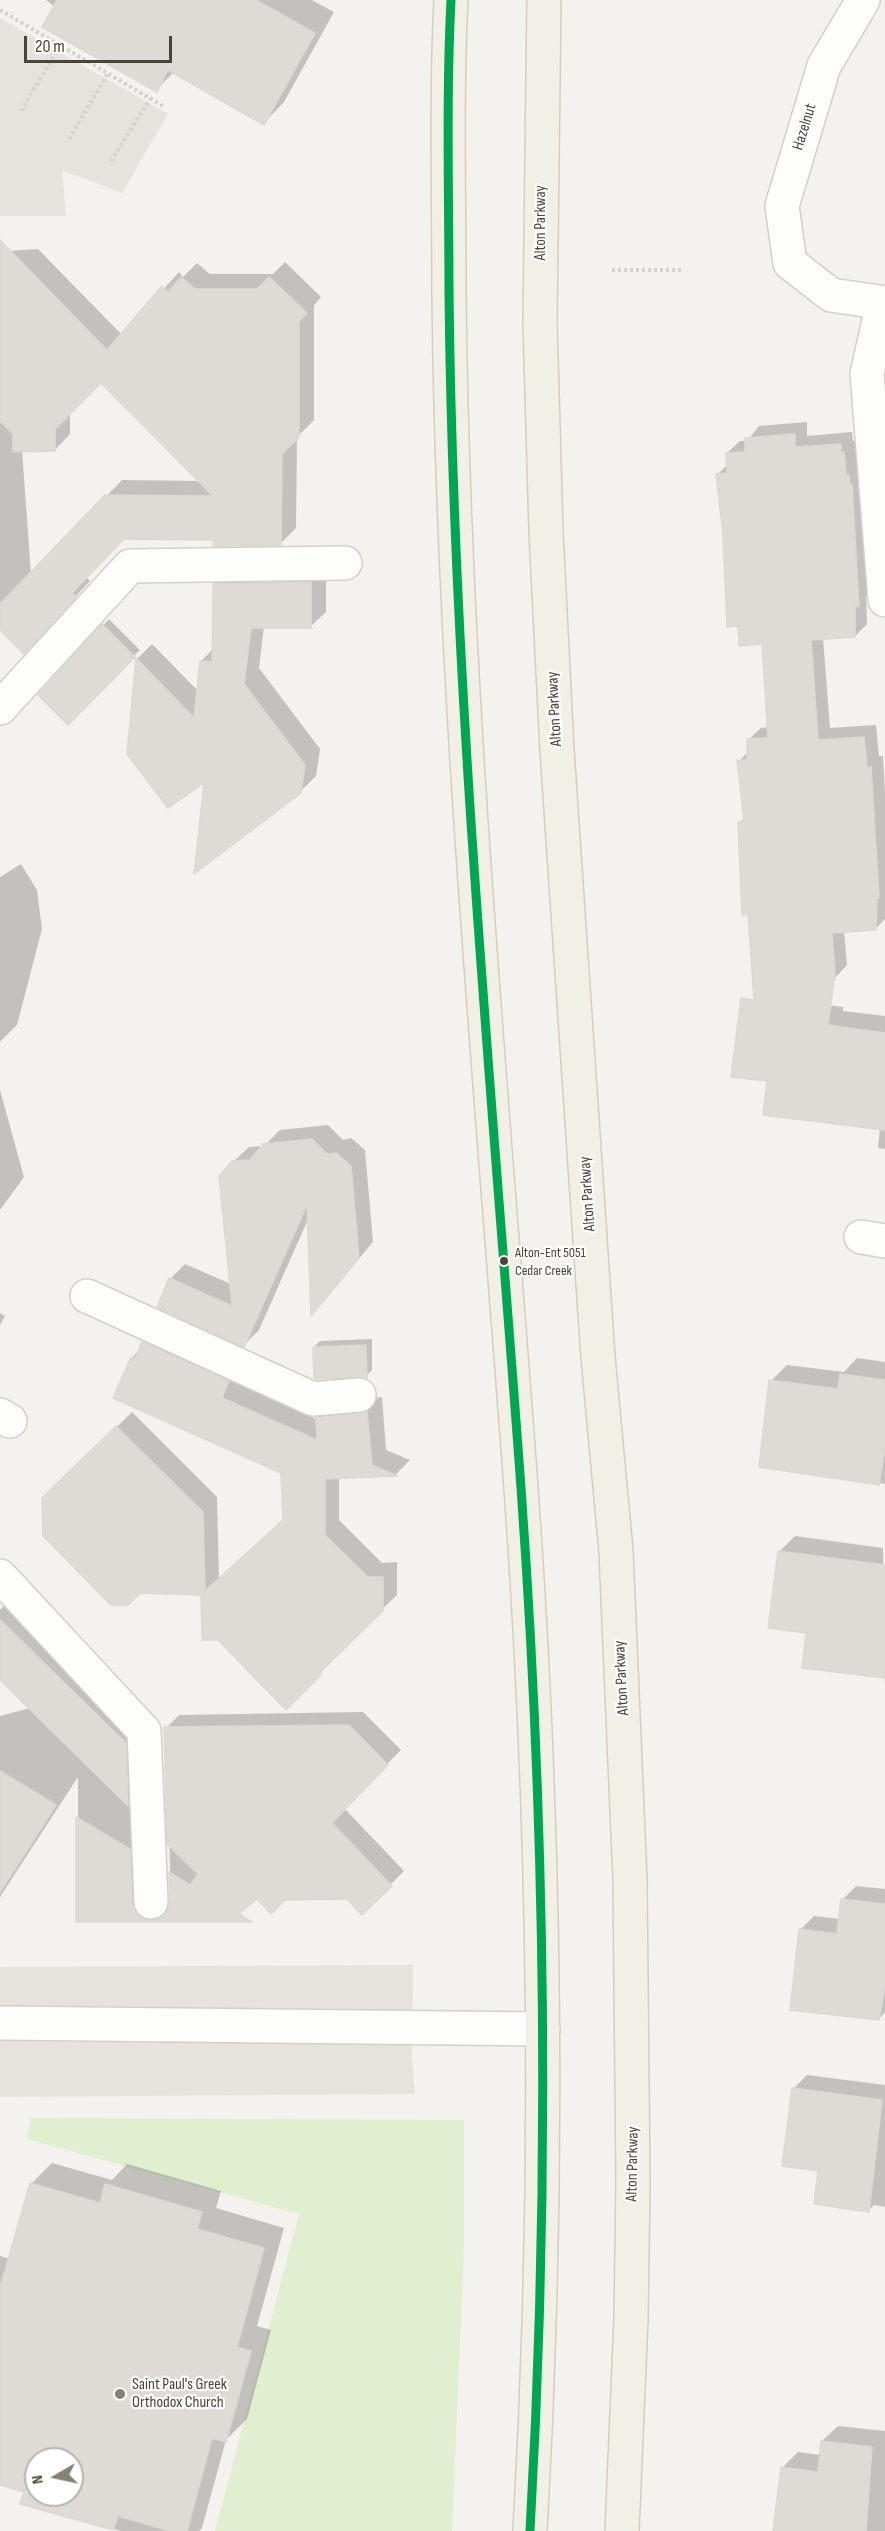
<!DOCTYPE html>
<html>
<head>
<meta charset="utf-8">
<style>
  body { margin:0 }
  #map { position:relative; width:885px; height:2531px; overflow:hidden; background:#f4f2ee; font-family:"Sofia Sans Condensed",sans-serif }
  canvas { display:block }
  .north { position:absolute; left:24px; top:2447px; width:60px; height:60px; box-sizing:border-box; background:#fff; border:2px solid #b7b4b0; border-radius:50%; rotate:261deg; font-size:16px; font-weight:700; line-height:24px; text-align:center; color:#4b4439 }
  .north::after { content:''; display:block; margin:auto; width:21px; height:27px; background:#868178; clip-path:polygon(50% 0,100% 100%,50% 72%,0 100%) }
  .scale { position:absolute; left:24px; top:36px; width:148px; height:27px; box-sizing:border-box; border:3px solid #4b4439; border-top:0; padding-left:8px; font-size:18px; line-height:21px; white-space:nowrap; color:#4b4439; -webkit-text-stroke:4px #fff; paint-order:stroke }
</style>
</head>
<body>
<div id="map">
<canvas width="885" height="2531"></canvas>
<div class="north">N</div>
<div class="scale">20 m</div>
</div>
<script>
const c = document.querySelector('canvas').getContext('2d');
c.lineJoin = 'round';
function paint(path, color) {
  c.fillStyle = color;
  c.fill(path, 'evenodd');
}
function trace(path, color, width, dash) {
  c.strokeStyle = color;
  c.lineWidth = width;
  c.lineCap = dash ? 'butt' : 'round';
  c.setLineDash(dash || []);
  c.stroke(path);
}
function write(font, color, halo, rows, align = 'center') {
  c.font = font + ' "Sofia Sans Condensed",sans-serif';
  c.lineWidth = 4.5;
  c.setLineDash([]);
  c.textBaseline = 'middle';
  c.strokeStyle = halo;
  c.fillStyle = color;
  for (const [text, x, y, turn = 0] of rows) {
    c.save();
    c.translate(x, y);
    c.rotate((+turn || 0) * Math.PI / 180);
    c.textAlign = isNaN(turn) ? turn : align;
    if (halo) c.strokeText(text, 0, 0);
    c.fillText(text, 0, 0);
    c.restore();
  }
}
paint(new Path2D(`
  M 31,2118 L 464,2120 L 464,2248 L 452,2531 L 215,2531 L 299,2214 L 27,2139 Z`), '#e1eecf');
paint(new Path2D(`
  M 0,18 L 168,114 L 122,193 L 62,170 L 66,216 L 0,216 Z
  M 413,1965 L 412,2057 L 415,2094 L 0,2097 L 0,1967 Z`), '#e6e3df');
paint(new Path2D(`
  M 46,0 L 312,0 L 334,12 L 284,102 L 264,123 L 174,72 L 156,90 Z
  M 38,249 L 122,335 L 179,272 L 183,277 L 197,263 L 210,274 L 273,274 L 285,262 L 321,297 L 314,305 L 314,420 L 297,437 L 296,528 L 280,544 L 215,538 L 124,538 L 86,577 L 90,581 L 39,636 L 0,628 L 0,258 L 7,251 ZM 101,381 L 200,481 L 122,480 L 31,574 L 22,450 L 55,450 L 70,434 L 70,413 Z
  M 807,422 L 807,436 L 852,432 L 853,441 L 856,441 L 857,464 L 861,463 L 871,592 L 866,596 L 867,624 L 855,636 L 823,638 L 830,728 L 876,725 L 879,756 L 883,756 L 885,793 L 885,919 L 876,928 L 844,930 L 847,965 L 835,978 L 754,983 L 739,823 L 745,817 L 739,761 L 749,751 L 748,740 L 761,728 L 769,727 L 763,642 L 724,535 L 718,474 L 728,464 L 727,453 L 740,441 L 747,441 L 759,426 Z
  M 326,568 L 326,612 L 310,627 L 264,626 L 259,668 L 320,749 L 316,776 L 300,792 L 205,780 L 128,753 L 137,659 L 152,644 L 198,691 L 201,661 L 213,649 L 214,584 L 230,569 Z
  M 109,619 L 140,650 L 68,723 L 40,695 Z
  M 21,864 L 37,890 L 42,929 L 17,1025 L 0,1042 L 0,877 Z
  M 756,996 L 843,1007 L 843,1011 L 885,1016 L 885,1149 L 878,1148 L 880,1128 L 769,1080 L 741,1011 Z
  M 0,1090 L 24,1177 L 0,1210 Z
  M 328,1125 L 343,1140 L 351,1138 L 365,1150 L 373,1242 L 313,1313 L 309,1217 L 259,1330 L 244,1345 L 170,1279 L 185,1264 L 231,1284 L 233,1162 L 249,1147 L 264,1146 L 280,1130 Z
  M 0,1313 L 5,1316 L 0,1325 Z
  M 158,1328 L 243,1367 L 236,1383 L 316,1419 L 332,1403 L 382,1397 L 386,1450 L 410,1460 L 396,1474 L 339,1476 L 339,1520 L 382,1563 L 397,1562 L 397,1595 L 333,1656 L 335,1658 L 286,1708 L 202,1594 L 44,1499 L 132,1412 L 217,1497 L 219,1579 L 284,1519 L 282,1472 L 132,1358 Z
  M 372,1339 L 372,1370 L 366,1376 L 314,1347 L 320,1341 Z
  M 857,1358 L 885,1362 L 885,1484 L 760,1465 L 771,1381 L 787,1365 L 844,1372 Z
  M 795,1536 L 883,1548 L 885,1684 L 884,1676 L 808,1632 L 779,1552 Z
  M 8,1601 L 139,1730 L 156,1906 L 167,1908 L 171,1902 L 166,1728 L 179,1715 L 363,1712 L 401,1750 L 344,1808 L 404,1871 L 362,1913 L 347,1898 L 257,1897 L 231,1920 L 78,1920 L 78,1777 L 0,1897 L 0,1716 L 30,1708 L 0,1678 L 0,1610 Z
  M 856,1886 L 885,1889 L 885,2012 L 879,2019 L 800,1930 L 814,1916 L 840,1919 L 842,1900 Z
  M 807,2075 L 885,2085 L 885,2207 L 874,2205 L 869,2210 L 820,2169 L 793,2089 Z
  M 52,2163 L 112,2180 L 127,2164 L 221,2191 L 216,2208 L 284,2228 L 257,2326 L 271,2330 L 247,2419 L 226,2440 L 202,2528 L 199,2531 L 121,2531 L 22,2503 L 26,2491 L 0,2483 L 0,2256 L 10,2259 L 31,2184 ZM 36,2459 L 72,2459 L 72,2495 L 36,2495 Z
  M 838,2426 L 885,2431 L 885,2531 L 775,2531 L 782,2468 L 798,2452 L 821,2455 L 822,2441 Z`), '#0003');
const building = new Path2D(`
  M 57,0 L 256,0 L 315,33 L 264,125 L 168,70 L 157,92 L 42,27 Z
  M 0,240 L 107,350 L 162,286 L 168,292 L 181,277 L 195,289 L 257,289 L 269,277 L 307,313 L 299,321 L 299,437 L 282,454 L 281,545 L 213,546 L 214,540 L 124,539 L 72,593 L 76,597 L 24,654 L 0,630 L 0,604 L 105,495 L 213,496 L 101,383 L 55,429 L 55,451 L 13,452 L 13,434 L 0,421 Z
  M 795,434 L 795,447 L 841,444 L 841,453 L 844,452 L 846,475 L 849,475 L 850,485 L 852,485 L 859,606 L 855,606 L 855,637 L 811,640 L 818,740 L 864,737 L 867,768 L 871,767 L 879,898 L 877,899 L 876,930 L 832,933 L 835,974 L 828,1025 L 885,1033 L 885,1130 L 763,1115 L 767,1081 L 731,1077 L 741,998 L 754,1000 L 748,914 L 742,915 L 738,822 L 744,822 L 737,760 L 747,760 L 747,739 L 768,738 L 762,644 L 739,646 L 738,626 L 727,627 L 723,535 L 716,474 L 727,473 L 726,453 L 745,452 L 745,438 Z
  M 311,582 L 311,628 L 251,628 L 244,684 L 305,765 L 301,793 L 194,874 L 204,783 L 168,808 L 127,754 L 136,658 L 194,718 L 200,661 L 212,662 L 213,584 Z
  M 102,624 L 135,657 L 68,725 L 38,695 Z
  M 312,1139 L 327,1154 L 336,1153 L 351,1166 L 359,1258 L 311,1316 L 307,1205 L 244,1347 L 157,1307 L 169,1278 L 232,1306 L 219,1176 L 232,1161 L 250,1160 L 263,1144 Z
  M 142,1342 L 229,1381 L 222,1398 L 317,1440 L 316,1418 L 367,1411 L 372,1465 L 397,1476 L 325,1479 L 325,1535 L 368,1577 L 383,1577 L 383,1611 L 320,1672 L 322,1674 L 286,1710 L 218,1640 L 202,1640 L 201,1595 L 141,1593 L 128,1605 L 111,1605 L 43,1536 L 42,1498 L 116,1426 L 203,1512 L 205,1591 L 283,1520 L 281,1473 L 113,1398 L 131,1357 L 135,1359 Z
  M 366,1345 L 367,1378 L 314,1379 L 313,1347 Z
  M 840,1374 L 885,1380 L 885,1446 L 879,1485 L 759,1467 L 769,1380 L 838,1389 Z
  M 778,1551 L 885,1565 L 885,1678 L 802,1668 L 806,1633 L 768,1628 Z
  M 0,1620 L 126,1743 L 128,1806 L 0,1680 Z
  M 349,1725 L 388,1765 L 332,1823 L 392,1886 L 362,1915 L 347,1899 L 285,1900 L 271,1914 L 257,1899 L 239,1914 L 252,1922 L 76,1922 L 76,1817 L 130,1849 L 132,1903 L 136,1912 L 143,1919 L 152,1921 L 160,1918 L 167,1911 L 170,1901 L 169,1872 L 190,1885 L 198,1874 L 167,1844 L 164,1727 Z
  M 0,1771 L 56,1805 L 0,1892 Z
  M 841,1899 L 885,1904 L 885,1984 L 879,2020 L 790,2010 L 799,1929 L 837,1934 Z
  M 792,2088 L 882,2100 L 869,2212 L 814,2204 L 818,2171 L 782,2166 Z
  M 30,2183 L 100,2203 L 105,2184 L 202,2212 L 197,2229 L 264,2248 L 237,2347 L 251,2351 L 226,2442 L 212,2438 L 187,2531 L 170,2531 L 118,2516 L 113,2530 L 20,2504 L 24,2492 L 0,2485 L 0,2288 ZM 36,2459 L 72,2459 L 72,2495 L 36,2495 Z
  M 821,2441 L 872,2447 L 866,2531 L 773,2531 L 781,2467 L 818,2472 Z`);
paint(building, '#dedbd6');
trace(building, '#dcd9d4', 1.5);
const minor = new Path2D(`
  M 863,0 L 824,66 L 782,206 L 790,263 L 831,295 L 885,303
  M 883,303 L 867,374 L 885,600
  M 0,708 L 130,566 L 345,563
  M 861,1237 L 885,1241
  M 87,1296 L 313,1399 L 359,1395
  M 0,1415 L 10,1421
  M 0,1576 L 144,1731 L 151,1902
  M 0,2023 L 543,2029`);
const major = new Path2D(`
  M 451,0 C 446,98 449,195 449,293 C 453,692 492,1090 521,1488 C 546,1835 550,2184 530,2531
  M 544,0 L 540,323 L 546,532 L 557,750 L 598,1357 L 616,1551 L 630,1880 L 633,2183 L 631,2319 L 622,2531`);
trace(minor, '#d2d0cb', 36);
trace(major, '#d6cebb', 36);
trace(new Path2D(`
  M 0,10 L 163,106
  M 21,111 L 60,46
  M 69,139 L 108,73
  M 111,161 L 150,99
  M 612,270 L 682,270`), '#d3d2cc', 4, [3, 3]);
trace(minor, '#fdfdfc', 33);
trace(major, '#f2efe6', 33);
trace(new Path2D(`
  M 451,0 C 446,98 449,195 449,293 C 453,692 492,1090 521,1488 C 546,1835 550,2184 530,2531`), '#00a651', 9);
for (const [x, y, r, color] of [
  [504,1261,5,"#4b4439"],
  [120,2394,6,"#868178"]
]) {
  const dot = new Path2D();
  dot.arc(x, y, r, 0, 2 * Math.PI);
  c.fillStyle = color;
  c.fill(dot);
  trace(dot, '#fff', 2);
}
write('14px', '#4b4439', '#fff', [
  ["Alton-Ent 5051",515,1253],
  ["Cedar Creek",515,1271]
], 'left');
write('16px', '#4b4439', '#fff', [
  ["Hazelnut",805,127,-73],
  ["Alton Parkway",541,223,-90],
  ["Alton Parkway",555,709,-93],
  ["Alton Parkway",588,1194,-94],
  ["Alton Parkway",622,1678,-93],
  ["Alton Parkway",633,2164,-89]
]);
write('16px', '#4b4439', '#fff', [
  ["Saint Paul's Greek",132,2385],
  ["Orthodox Church",132,2403]
], 'left');
</script>
</body>
</html>
